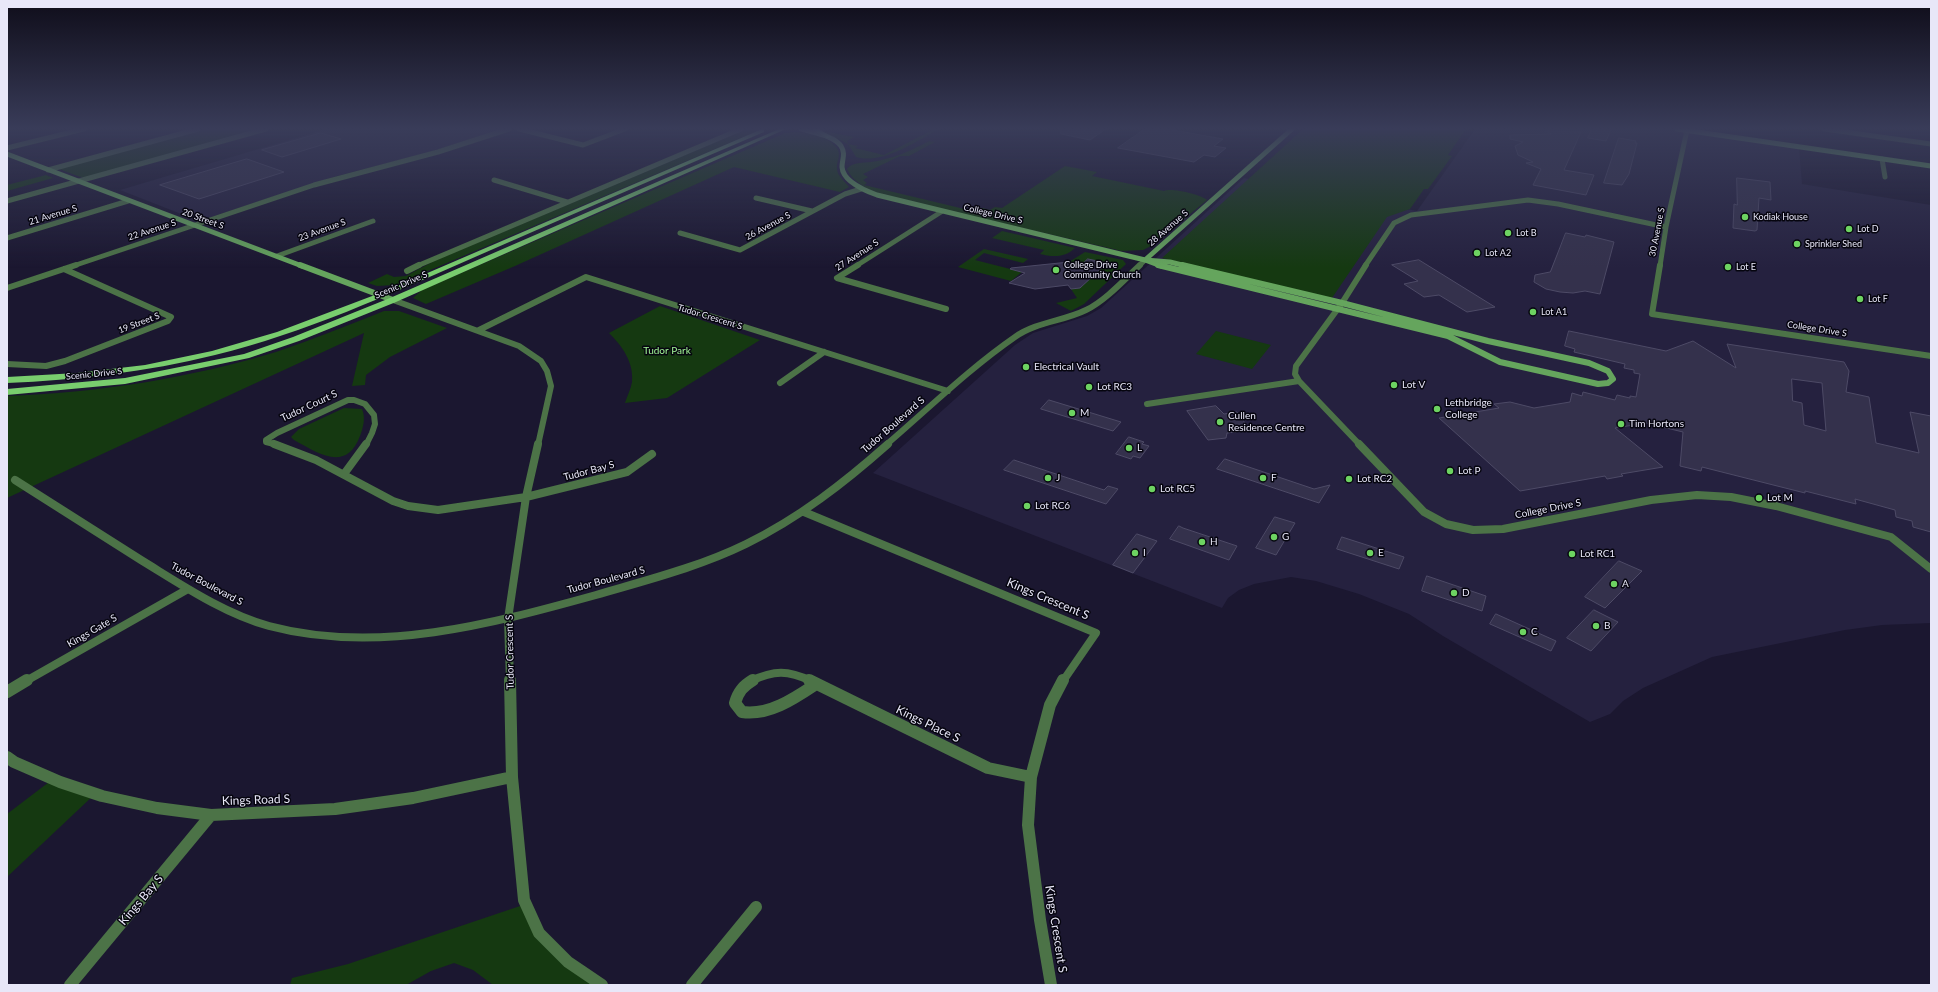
<!DOCTYPE html>
<html>
<head>
<meta charset="utf-8">
<style>
  body { margin:0 }
  #map { position:relative; width:1938px; height:992px; overflow:hidden; background:#1b1730; font-family:Lato,sans-serif }
  canvas { display:block }
  .frame { position:absolute; inset:0; border:8px solid #e8e7f8; pointer-events:none }
</style>
</head>
<body>
<div id="map">
<canvas width="1938" height="992"></canvas>
<div class="frame"></div>
</div>
<script>
const c = document.querySelector('canvas').getContext('2d');
c.lineJoin = 'round';
function paint(path, color) {
  c.fillStyle = color;
  c.fill(path, 'evenodd');
}
function trace(path, color, width, dash) {
  c.strokeStyle = color;
  c.lineWidth = width;
  c.lineCap = dash ? 'butt' : 'round';
  c.setLineDash(dash || []);
  c.stroke(path);
}
function write(font, color, halo, rows, align = 'center') {
  c.font = font + ' Lato,sans-serif';
  c.lineWidth = 3;
  c.setLineDash([]);
  c.textBaseline = 'middle';
  c.strokeStyle = halo;
  c.fillStyle = color;
  for (const [text, x, y, turn = 0] of rows) {
    c.save();
    c.translate(x, y);
    c.rotate((+turn || 0) * Math.PI / 180);
    c.textAlign = isNaN(turn) ? turn : align;
    if (halo) c.strokeText(text, 0, 0);
    c.fillText(text, 0, 0);
    c.restore();
  }
}
paint(new Path2D(`
  M 326,129 L 502,129 L 427,153 L 337,176 L 199,221 L 120,190 Z
  M 1475,129 L 1677,129 L 1799,147 L 1802,184 L 1931,205 L 1931,623 L 1882,625 L 1845,630 L 1712,657 L 1643,688 L 1623,701 L 1610,714 L 1590,722 L 1443,636 L 1409,614 L 1359,594 L 1316,581 L 1291,577 L 1254,584 L 1239,590 L 1228,598 L 1222,608 L 873,473 L 1015,345 L 1033,333 L 1087,316 L 1101,308 L 1244,178 L 1417,211 Z`), '#25213f');
paint(new Path2D(`
  M 204,129 L 262,129 L 86,179 L 59,169 Z
  M 747,129 L 762,129 L 395,285 L 377,286 L 368,283 L 387,274 L 394,277 L 406,276 L 436,260 Z
  M 818,129 L 826,129 L 824,131 L 854,137 L 847,141 L 848,144 L 858,146 L 855,148 L 884,155 L 934,129 L 939,129 C 917,141 882,165 856,157 L 848,144 Z
  M 1303,129 L 1466,129 L 1448,155 L 1452,156 L 1428,189 L 1424,189 L 1410,209 L 1387,217 L 1332,298 L 1162,258 Z
  M 795,132 C 808,133 831,136 838,150 C 841,156 836,162 837,169 C 837,175 845,182 849,187 L 840,192 L 734,167 L 515,266 L 426,304 L 413,298 L 422,290 L 785,133 Z
  M 929,141 L 935,142 L 909,156 L 900,156 L 863,174 L 868,177 L 863,180 L 867,183 L 864,185 L 977,212 L 983,208 L 990,210 L 995,207 L 1002,208 L 1065,166 L 1097,172 L 1092,176 L 1164,191 C 1170,187 1203,195 1207,200 L 1151,246 L 1143,250 L 1122,251 L 877,194 C 865,187 853,182 847,169 C 852,162 863,163 871,162 C 892,159 911,151 929,141 Z
  M 46,175 L 53,178 L 7,191 L 7,185 Z
  M 1002,231 L 1075,248 C 1065,258 1052,257 1040,254 L 1044,250 L 992,238 Z
  M 984,249 L 1028,259 L 1023,263 L 984,253 L 975,260 L 1022,272 L 1011,281 L 958,267 Z
  M 1085,252 L 1123,260 L 1126,264 L 1084,304 L 1071,311 L 1056,303 L 1077,298 L 1071,289 L 1080,288 L 1106,264 L 1088,259 L 1083,263 L 1071,264 L 1069,262 Z
  M 660,306 L 760,340 L 667,398 L 625,403 C 627,396 631,389 632,382 C 634,362 622,346 609,333 Z
  M 384,311 L 399,311 L 447,328 L 390,357 L 366,375 L 365,385 L 352,386 L 364,333 L 7,498 L 7,396 C 97,393 190,378 276,352 C 312,340 348,325 384,311 Z
  M 1216,331 L 1271,345 L 1252,369 L 1196,354 Z
  M 344,408 L 362,409 C 366,418 363,428 360,436 C 346,473 318,453 294,440 L 291,437 L 299,429 Z
  M 53,779 L 95,794 L 7,877 L 7,814 Z
  M 526,904 L 539,933 L 602,985 L 493,985 L 473,970 L 454,963 L 431,971 L 406,985 L 290,985 L 292,978 L 348,964 Z`), '#153911');
const building = new Path2D(`
  M 1061,129 L 1106,129 L 1090,140 L 1061,134 Z
  M 1145,129 L 1168,129 L 1223,139 L 1214,146 L 1226,148 L 1215,157 L 1204,155 L 1194,162 L 1118,148 Z
  M 1592,129 L 1611,129 L 1611,130 L 1606,141 L 1588,138 Z
  M 1546,131 L 1581,132 L 1564,170 L 1594,175 L 1586,195 L 1533,185 L 1541,169 L 1526,163 L 1533,162 L 1518,155 L 1515,146 L 1523,142 L 1510,139 L 1510,135 L 1551,134 Z
  M 321,133 L 341,139 L 282,157 L 262,150 Z
  M 1619,138 L 1636,141 L 1635,143 L 1637,143 L 1629,174 L 1622,185 L 1604,183 Z
  M 247,159 L 284,172 L 199,199 L 160,185 Z
  M 1737,178 L 1770,182 L 1771,200 L 1759,198 L 1757,230 L 1755,231 L 1733,228 L 1734,204 L 1737,205 Z
  M 1566,233 L 1585,237 L 1586,235 L 1614,242 L 1600,294 L 1585,291 L 1573,293 L 1560,292 L 1546,289 L 1534,282 L 1535,275 L 1550,272 Z
  M 1088,259 L 1107,263 L 1080,288 L 1071,289 L 1068,285 L 1035,289 L 1009,283 L 1025,273 L 1010,269 L 1011,268 L 1069,262 L 1071,264 L 1083,263 Z
  M 1419,260 L 1495,307 L 1467,312 L 1439,295 L 1424,297 L 1404,284 L 1418,281 L 1392,265 Z
  M 1569,331 L 1666,351 L 1693,341 L 1736,368 L 1727,344 L 1844,362 L 1849,371 L 1846,392 L 1869,397 L 1876,443 L 1919,453 L 1910,412 L 1931,416 L 1931,532 L 1913,527 L 1912,521 L 1896,517 L 1895,510 L 1855,499 L 1856,504 L 1805,491 L 1805,493 L 1702,467 L 1701,471 L 1680,466 L 1683,432 L 1646,423 L 1615,428 L 1663,467 L 1621,474 L 1623,476 L 1607,479 L 1605,476 L 1520,491 L 1439,418 L 1499,408 L 1494,404 L 1510,402 L 1534,408 L 1570,402 L 1572,393 L 1582,396 L 1583,392 L 1615,400 L 1617,395 L 1630,398 L 1630,396 L 1636,397 L 1640,374 L 1634,373 L 1634,370 L 1624,368 L 1625,364 L 1574,352 L 1575,349 L 1565,346 ZM 1792,379 L 1822,383 L 1826,431 L 1804,425 L 1802,403 L 1793,401 Z
  M 1049,400 L 1121,422 L 1113,431 L 1041,409 Z
  M 1216,406 L 1224,414 L 1237,412 L 1250,430 L 1227,433 L 1226,438 L 1208,440 L 1187,411 Z
  M 1129,437 L 1144,442 L 1142,444 L 1149,446 L 1140,458 L 1133,456 L 1131,459 L 1116,454 Z
  M 1225,459 L 1314,489 L 1330,485 L 1319,503 L 1217,469 Z
  M 1014,460 L 1104,490 L 1108,486 L 1118,489 L 1106,504 L 1004,470 Z
  M 1275,517 L 1295,523 L 1276,555 L 1256,548 Z
  M 1179,526 L 1183,528 L 1237,546 L 1229,560 L 1170,539 Z
  M 1137,534 L 1157,541 L 1133,573 L 1113,565 Z
  M 1342,537 L 1404,557 L 1399,569 L 1337,549 Z
  M 1619,561 L 1642,571 L 1605,608 L 1585,597 Z
  M 1427,576 L 1486,596 L 1482,611 L 1422,591 Z
  M 1594,610 L 1618,622 L 1591,651 L 1567,638 Z
  M 1496,614 L 1556,641 L 1551,651 L 1490,624 Z`);
paint(building, '#34314c');
trace(building, '#4d4a66', 1);
trace(new Path2D(`
  M 519,129 L 583,145 L 625,129
  M 1824,129 L 1931,144
  M 7,148 L 84,129
  M 1882,159 L 1885,177
  M 48,170 L 198,129
  M 494,180 L 567,202
  M 756,198 L 812,211
  M 7,201 L 266,129
  M 680,233 L 740,250 L 845,194 L 861,189
  M 7,238 L 128,201
  M 277,256 L 373,221
  M 73,266 L 314,185 L 438,152 L 509,129
  M 417,266 L 741,129
  M 856,266 L 941,212
  M 1139,266 L 1145,260
  M 1365,266 L 1394,223 L 1411,215 L 1528,200 L 1558,204 L 1666,227
  M 1660,266 L 1666,227 L 1687,130`), '#4c7347', 5);
trace(new Path2D(`
  M 858,265 L 837,278 L 946,309
  M 1660,265 L 1652,314 L 1931,356
  M 407,271 L 419,265
  M 7,288 L 76,265
  M 393,300 L 519,346 L 541,361 L 547,371 L 551,386 L 538,445
  M 479,330 L 586,277 L 948,391
  M 7,364 L 46,366 L 65,361 L 168,321 L 171,317 L 64,269
  M 780,383 L 824,352
  M 1147,404 L 1299,381
  M 278,445 L 266,442 L 266,440 L 277,433 L 348,400 L 354,400 L 365,404 L 374,415 L 375,424 L 372,433 L 366,445
  M 886,445 C 928,409 970,368 1015,337 C 1036,322 1064,321 1086,310 C 1105,301 1125,279 1140,265
  M 1360,445 L 1299,381 L 1295,374 L 1296,366 L 1342,303 L 1366,265`), '#4c7347', 6);
trace(new Path2D(`
  M 274,444 L 316,460 L 393,501 L 408,506 L 438,510 L 526,497 L 627,472 L 652,454
  M 1359,444 L 1424,512 L 1446,524 L 1473,530 L 1503,529 L 1651,500 L 1697,495 L 1731,497 L 1776,506 L 1891,537 L 1931,569
  M 344,474 L 366,444
  M 15,480 C 57,507 99,533 141,560 C 182,585 223,613 269,626 C 378,655 491,624 596,595 C 647,580 699,567 746,544 C 799,518 844,483 888,444
  M 804,512 L 1096,633 L 1063,681
  M 26,681 L 188,589
  M 510,681 L 508,619 L 526,497 L 538,444
  M 751,681 C 774,670 788,670 811,681`), '#4c7347', 8);
trace(new Path2D(`
  M 510,680 L 512,777 L 524,900 L 539,933 L 568,962 L 602,985
  M 753,680 C 743,686 738,692 735,703 L 742,712 C 769,716 795,698 816,684
  M 809,680 L 988,768 L 1031,777
  M 7,692 L 27,680
  M 7,757 L 14,762 L 60,782 L 102,796 L 157,808 L 211,815 L 335,809 L 413,798 L 512,777
  M 70,985 L 211,815
  M 692,985 L 756,907
  M 1051,985 L 1040,920 L 1028,825 L 1031,777 L 1050,705 L 1063,680`), '#4c7347', 12);
trace(new Path2D(`
  M 801,129 C 813,133 833,135 841,146 C 846,154 842,159 842,167 C 843,182 866,191 877,195 L 1145,260
  M 1677,129 L 1931,166
  M 7,154 L 302,266
  M 1145,260 L 1170,262 L 1186,266
  M 1145,260 L 1161,266
  M 1145,260 L 1292,129`), '#65a55d', 5);
trace(new Path2D(`
  M 300,265 L 393,300
  M 1158,265 L 1448,336 L 1500,362 L 1598,384 L 1608,383 L 1613,379 L 1608,371 L 1589,363 L 1488,341 L 1342,303 L 1182,265`), '#65a55d', 6);
paint(new Path2D(`
  M 762,129 L 764,130 L 764,132 C 667,173 571,215 475,257 C 390,294 305,333 215,355 C 146,372 77,380 7,383 L 7,377 L 77,373 L 145,365 L 212,351 L 277,332 L 388,290 Z
  M 779,129 L 786,129 L 396,302 L 299,341 L 249,358 L 125,384 L 7,395 L 7,389 L 125,378 L 244,354 L 293,337 L 390,298 Z
  M 812,129 L 819,129 L 832,137 L 827,138 Z`), '#79cd6e');
const sky = c.createLinearGradient(0, 0, 0, 268);
sky.addColorStop(0, '#0f0d1a');
sky.addColorStop(0.48, '#393c59');
sky.addColorStop(1, '#393c5900');
c.fillStyle = sky;
c.fillRect(0, 0, 1938, 268);
for (const [x, y, r, color] of [
  [1745,217,4,"#6dd361"],
  [1849,229,4,"#6dd361"],
  [1508,233,4,"#6dd361"],
  [1797,244,4,"#6dd361"],
  [1477,253,4,"#6dd361"],
  [1728,267,4,"#6dd361"],
  [1056,270,4,"#6dd361"],
  [1860,299,4,"#6dd361"],
  [1533,312,4,"#6dd361"],
  [1026,367,4,"#6dd361"],
  [1394,385,4,"#6dd361"],
  [1089,387,4,"#6dd361"],
  [1437,409,4,"#6dd361"],
  [1072,413,4,"#6dd361"],
  [1220,422,4,"#6dd361"],
  [1621,424,4,"#6dd361"],
  [1129,448,4,"#6dd361"],
  [1450,471,4,"#6dd361"],
  [1048,478,4,"#6dd361"],
  [1263,478,4,"#6dd361"],
  [1349,479,4,"#6dd361"],
  [1152,489,4,"#6dd361"],
  [1759,498,4,"#6dd361"],
  [1027,506,4,"#6dd361"],
  [1274,537,4,"#6dd361"],
  [1202,542,4,"#6dd361"],
  [1135,553,4,"#6dd361"],
  [1370,553,4,"#6dd361"],
  [1572,554,4,"#6dd361"],
  [1614,584,4,"#6dd361"],
  [1454,593,4,"#6dd361"],
  [1596,626,4,"#6dd361"],
  [1523,632,4,"#6dd361"]
]) {
  const dot = new Path2D();
  dot.arc(x, y, r, 0, 2 * Math.PI);
  c.fillStyle = color;
  c.fill(dot);
  trace(dot, '#06050f', 1.5);
}
write('9px', '#e8e7f8', '#06050f', [
  ["College Drive S",993,214,13],
  ["21 Avenue S",53,215,-17],
  ["20 Street S",203,219,20],
  ["26 Avenue S",768,226,-28],
  ["28 Avenue S",1168,228,-41],
  ["22 Avenue S",152,230,-18],
  ["23 Avenue S",322,230,-20],
  ["30 Avenue S",1657,232,-79],
  ["27 Avenue S",857,255,-33],
  ["Scenic Drive S",401,285,-23],
  ["Tudor Crescent S",710,317,17],
  ["19 Street S",139,323,-21],
  ["College Drive S",1817,329,9],
  ["Scenic Drive S",94,374,-6]
]);
write('9px', '#e8e7f8', '#06050f', [
  ["Kodiak House",1753,217],
  ["Lot D",1857,229],
  ["Lot B",1516,233],
  ["Sprinkler Shed",1805,244],
  ["Lot A2",1485,253],
  ["College Drive",1064,265],
  ["Community Church",1064,275],
  ["Lot E",1736,267],
  ["Lot F",1868,299],
  ["Lot A1",1541,312]
], 'left');
write('10px', '#a1f596', '#06050f', [
  ["Tudor Park",667,351]
]);
write('10px', '#e8e7f8', '#06050f', [
  ["Electrical Vault",1034,367],
  ["Lot V",1402,385],
  ["Lot RC3",1097,387],
  ["Lethbridge",1445,403],
  ["College",1445,415],
  ["M",1080,413],
  ["Cullen",1228,416],
  ["Residence Centre",1228,428],
  ["Tim Hortons",1629,424],
  ["L",1137,448],
  ["Lot P",1458,471],
  ["J",1056,478],
  ["F",1271,478],
  ["Lot RC2",1357,479],
  ["Lot RC5",1160,489],
  ["Lot M",1767,498],
  ["Lot RC6",1035,506],
  ["G",1282,537],
  ["H",1210,542],
  ["I",1143,553],
  ["E",1378,553],
  ["Lot RC1",1580,554],
  ["A",1622,584],
  ["D",1462,593],
  ["B",1604,626],
  ["C",1531,632]
], 'left');
write('10px', '#e8e7f8', '#06050f', [
  ["Tudor Court S",309,406,-25],
  ["Tudor Boulevard S",893,425,-41],
  ["Tudor Bay S",589,471,-15],
  ["College Drive S",1548,509,-11],
  ["Tudor Boulevard S",606,580,-15],
  ["Tudor Boulevard S",207,584,28],
  ["Kings Gate S",92,631,-30],
  ["Tudor Crescent S",510,652,-91]
]);
write('12px', '#e8e7f8', '#06050f', [
  ["Kings Crescent S",1048,599,23],
  ["Kings Place S",928,724,26],
  ["Kings Road S",256,800,-2],
  ["Kings Bay S",141,900,-50],
  ["Kings Crescent S",1056,929,81]
]);
</script>
</body>
</html>
